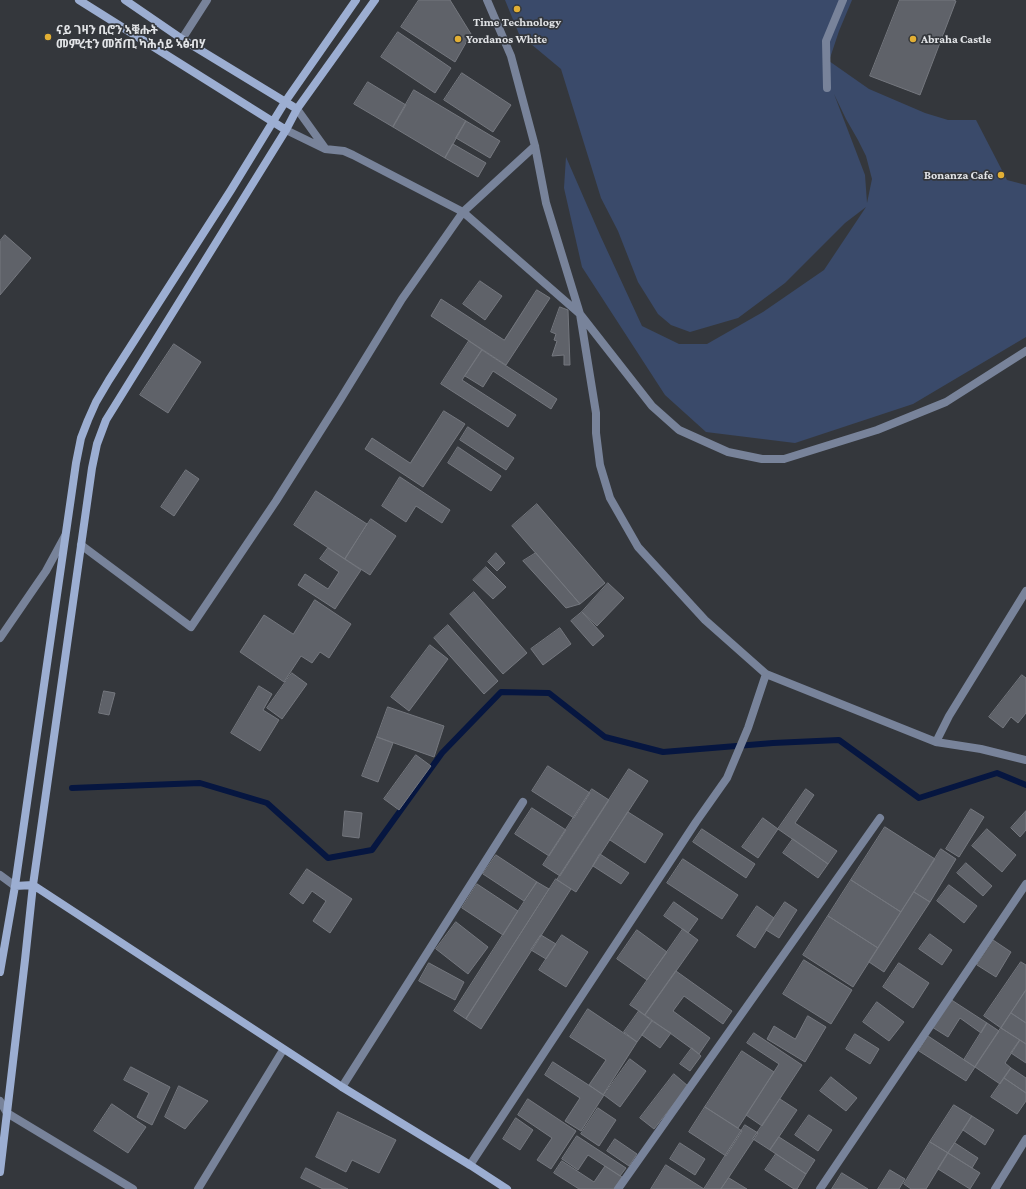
<!DOCTYPE html>
<html>
<head>
<meta charset="utf-8">
<style>
  body { margin:0 }
  canvas { display:block; background:#34373c }
</style>
</head>
<body>
<canvas width="1026" height="1189"></canvas>
<script>
const c = document.querySelector('canvas').getContext('2d');
c.lineJoin = 'round';
function paint(path, color) {
  c.fillStyle = color;
  c.fill(path, 'evenodd');
}
function trace(path, color, width, dash) {
  c.strokeStyle = color;
  c.lineWidth = width;
  c.lineCap = dash ? 'butt' : 'round';
  c.setLineDash(dash || []);
  c.stroke(path);
}
function write(font, color, halo, rows, align = 'center') {
  c.font = font + ' "Crimson Pro","Noto Sans Ethiopic",serif';
  c.lineWidth = 3.5;
  c.setLineDash([]);
  c.textBaseline = 'middle';
  c.strokeStyle = halo;
  c.fillStyle = color;
  for (const [text, x, y, turn = 0] of rows) {
    c.save();
    c.translate(x, y);
    c.rotate((+turn || 0) * Math.PI / 180);
    c.textAlign = isNaN(turn) ? turn : align;
    if (halo) c.strokeText(text, 0, 0);
    c.fillText(text, 0, 0);
    c.restore();
  }
}
paint(new Path2D(`
  M 505,0 L 852,0 L 839,31 L 829,61 L 869,89 L 925,113 L 948,120 L 976,120 L 1007,180 L 1026,185 L 1026,337 L 913,404 L 795,443 L 706,432 L 665,395 L 582,267 L 564,188 L 566,157 L 600,235 L 642,326 L 679,344 L 707,344 L 763,312 L 824,270 L 866,207 L 845,223 L 785,283 L 738,318 L 690,332 L 671,325 L 658,314 L 638,282 L 618,231 L 601,198 L 561,69 L 519,34 ZM 834,94 L 846,119 L 858,140 L 866,156 L 872,179 L 867,203 L 865,175 Z`), '#3a4a6a');
trace(new Path2D(`
  M 72,788 L 200,783 L 267,803 L 328,858 L 372,850 L 442,753 L 501,692 L 549,693 L 605,737 L 663,752 L 773,743 L 839,740 L 919,798 L 997,773 L 1026,785`), '#061640', 6);
const building = new Path2D(`
  M 419,0 L 450,0 L 471,34 L 455,62 L 401,27 Z
  M 900,0 L 953,0 L 956,1 L 920,95 L 870,76 Z
  M 398,32 L 451,68 L 435,93 L 381,57 Z
  M 462,73 L 511,105 L 493,132 L 444,100 Z
  M 368,82 L 406,105 L 393,127 L 354,104 Z
  M 414,90 L 466,121 L 445,158 L 393,127 Z
  M 466,121 L 500,141 L 490,158 L 456,138 Z
  M 453,144 L 486,163 L 478,177 L 445,158 Z
  M 5,235 L 31,258 L 0,295 L 0,241 Z
  M 480,281 L 502,296 L 485,320 L 463,304 Z
  M 537,290 L 550,298 L 506,365 L 431,316 L 441,299 L 504,340 Z
  M 560,307 L 568,310 L 570,365 L 564,365 L 564,355 L 552,356 L 557,341 L 554,340 L 556,334 L 551,332 Z
  M 469,341 L 482,350 L 462,380 L 516,415 L 508,427 L 441,384 Z
  M 174,344 L 201,362 L 168,413 L 140,395 Z
  M 482,350 L 557,399 L 551,409 L 493,371 L 483,387 L 465,376 Z
  M 444,411 L 465,424 L 423,487 L 365,449 L 372,438 L 410,463 Z
  M 468,427 L 514,458 L 506,470 L 460,440 Z
  M 458,447 L 501,476 L 491,491 L 448,463 Z
  M 186,470 L 199,479 L 174,516 L 161,507 Z
  M 400,477 L 450,510 L 442,523 L 416,506 L 406,522 L 382,506 Z
  M 316,491 L 367,524 L 345,559 L 294,525 Z
  M 537,504 L 605,583 L 580,604 L 512,526 Z
  M 371,519 L 396,536 L 370,575 L 345,559 Z
  M 328,548 L 361,570 L 335,609 L 298,585 L 305,574 L 328,589 L 339,572 L 320,559 Z
  M 496,553 L 505,563 L 497,571 L 488,562 Z
  M 536,553 L 580,604 L 566,608 L 523,561 Z
  M 486,567 L 506,587 L 493,599 L 473,580 Z
  M 608,583 L 624,598 L 597,626 L 582,612 Z
  M 474,592 L 527,653 L 503,674 L 450,614 Z
  M 315,600 L 351,624 L 329,658 L 320,652 L 312,663 L 301,656 L 284,682 L 240,652 L 264,615 L 293,634 Z
  M 582,612 L 604,636 L 593,646 L 571,621 Z
  M 448,625 L 498,681 L 484,694 L 434,638 Z
  M 560,628 L 571,644 L 543,665 L 531,649 Z
  M 430,645 L 448,659 L 409,711 L 391,697 Z
  M 292,673 L 307,684 L 282,719 L 267,708 Z
  M 1022,675 L 1026,678 L 1026,713 L 1018,723 L 1011,717 L 1003,728 L 989,717 Z
  M 259,686 L 272,694 L 263,710 L 279,720 L 260,751 L 231,733 Z
  M 104,691 L 115,693 L 109,715 L 99,713 Z
  M 388,707 L 444,726 L 434,757 L 377,737 Z
  M 377,737 L 393,743 L 378,782 L 362,776 Z
  M 416,755 L 431,766 L 399,810 L 384,799 Z
  M 548,766 L 590,793 L 574,818 L 532,791 Z
  M 629,769 L 648,781 L 576,892 L 557,880 Z
  M 592,789 L 609,800 L 560,876 L 543,865 Z
  M 806,789 L 814,795 L 795,823 L 837,851 L 828,864 L 778,829 Z
  M 532,808 L 566,830 L 549,856 L 515,834 Z
  M 971,809 L 984,817 L 959,857 L 946,849 Z
  M 345,811 L 362,813 L 359,838 L 343,836 Z
  M 1026,811 L 1026,830 L 1020,837 L 1011,828 Z
  M 628,812 L 663,834 L 645,863 L 610,840 Z
  M 763,818 L 778,829 L 758,858 L 742,847 Z
  M 885,827 L 935,859 L 901,912 L 851,880 Z
  M 702,829 L 755,864 L 746,878 L 693,842 Z
  M 987,829 L 1016,855 L 1002,872 L 972,846 Z
  M 793,839 L 828,864 L 818,878 L 783,853 Z
  M 941,849 L 956,859 L 930,902 L 914,892 Z
  M 600,854 L 629,873 L 621,884 L 593,866 Z
  M 496,855 L 537,882 L 524,901 L 483,874 Z
  M 683,859 L 738,895 L 722,919 L 667,883 Z
  M 966,863 L 992,886 L 983,896 L 957,873 Z
  M 307,869 L 352,899 L 330,933 L 313,921 L 326,901 L 312,891 L 303,904 L 290,894 Z
  M 556,879 L 571,889 L 481,1029 L 466,1019 Z
  M 851,880 L 901,912 L 878,948 L 828,916 Z
  M 537,882 L 549,889 L 466,1019 L 454,1011 Z
  M 477,884 L 518,911 L 503,935 L 462,908 Z
  M 949,885 L 977,906 L 964,923 L 937,901 Z
  M 914,892 L 930,902 L 884,972 L 869,962 Z
  M 674,902 L 698,919 L 688,933 L 664,916 Z
  M 785,902 L 797,910 L 779,938 L 766,930 Z
  M 757,906 L 774,918 L 755,948 L 737,936 Z
  M 828,916 L 878,948 L 853,987 L 803,955 Z
  M 456,922 L 488,947 L 468,974 L 436,949 Z
  M 683,929 L 698,940 L 645,1015 L 630,1005 Z
  M 637,930 L 667,952 L 647,980 L 617,959 Z
  M 930,934 L 952,950 L 942,965 L 919,949 Z
  M 541,935 L 556,944 L 546,959 L 531,950 Z
  M 562,935 L 588,952 L 566,987 L 539,970 Z
  M 993,940 L 1011,952 L 996,977 L 977,965 Z
  M 804,960 L 852,990 L 831,1024 L 783,994 Z
  M 1021,962 L 1026,965 L 1026,990 L 1001,1028 L 984,1016 Z
  M 429,963 L 464,982 L 455,1000 L 419,981 Z
  M 899,963 L 929,983 L 913,1008 L 883,987 Z
  M 676,971 L 732,1011 L 723,1024 L 684,996 L 673,1011 L 710,1038 L 699,1054 L 645,1015 Z
  M 1026,990 L 1026,1023 L 1011,1013 Z
  M 950,999 L 987,1023 L 981,1033 L 960,1018 L 948,1037 L 932,1027 Z
  M 877,1002 L 904,1022 L 889,1041 L 863,1022 Z
  M 588,1009 L 637,1042 L 603,1095 L 589,1085 L 606,1060 L 570,1037 Z
  M 639,1011 L 652,1021 L 637,1042 L 624,1032 Z
  M 1011,1013 L 1026,1023 L 1026,1044 L 1001,1028 Z
  M 808,1016 L 826,1027 L 805,1062 L 767,1039 L 774,1026 L 795,1039 Z
  M 652,1021 L 671,1033 L 660,1048 L 642,1035 Z
  M 987,1023 L 999,1031 L 975,1067 L 964,1060 Z
  M 1001,1028 L 1020,1040 L 1005,1063 L 1011,1068 L 1000,1084 L 975,1067 Z
  M 754,1033 L 802,1065 L 762,1126 L 746,1115 L 779,1064 L 747,1043 Z
  M 855,1034 L 879,1049 L 870,1064 L 846,1049 Z
  M 928,1036 L 975,1067 L 966,1081 L 919,1051 Z
  M 1020,1040 L 1026,1044 L 1026,1063 L 1011,1053 Z
  M 692,1048 L 701,1056 L 690,1071 L 680,1064 Z
  M 742,1051 L 774,1072 L 738,1128 L 705,1107 Z
  M 630,1059 L 646,1071 L 620,1107 L 604,1095 Z
  M 553,1062 L 604,1095 L 581,1131 L 565,1121 L 580,1098 L 545,1075 Z
  M 131,1067 L 170,1087 L 152,1125 L 137,1117 L 149,1093 L 124,1080 Z
  M 1011,1068 L 1026,1078 L 1026,1093 L 1004,1078 Z
  M 674,1074 L 688,1086 L 654,1129 L 640,1118 Z
  M 831,1077 L 857,1098 L 846,1111 L 820,1091 Z
  M 1004,1078 L 1026,1093 L 1026,1101 L 1017,1114 L 991,1097 Z
  M 179,1086 L 208,1101 L 185,1129 L 165,1117 Z
  M 528,1099 L 576,1131 L 551,1169 L 537,1160 L 552,1138 L 518,1115 Z
  M 780,1099 L 797,1110 L 770,1150 L 753,1139 Z
  M 112,1104 L 146,1127 L 128,1153 L 94,1131 Z
  M 954,1105 L 972,1116 L 948,1153 L 930,1142 Z
  M 705,1107 L 742,1131 L 726,1156 L 689,1132 Z
  M 598,1108 L 616,1120 L 599,1146 L 581,1134 Z
  M 338,1112 L 396,1140 L 379,1173 L 352,1160 L 346,1172 L 316,1157 Z
  M 809,1115 L 832,1130 L 818,1151 L 795,1135 Z
  M 972,1116 L 994,1130 L 985,1145 L 963,1130 Z
  M 516,1118 L 533,1130 L 520,1150 L 503,1139 Z
  M 745,1125 L 758,1133 L 721,1189 L 704,1189 Z
  M 577,1136 L 626,1168 L 620,1176 L 588,1155 L 578,1170 L 562,1159 Z
  M 779,1137 L 815,1160 L 806,1174 L 770,1150 Z
  M 615,1139 L 637,1154 L 629,1166 L 607,1151 Z
  M 930,1142 L 948,1153 L 926,1189 L 911,1189 L 904,1184 Z
  M 680,1143 L 705,1159 L 695,1175 L 670,1159 Z
  M 955,1143 L 978,1158 L 972,1168 L 948,1153 Z
  M 948,1153 L 980,1173 L 970,1189 L 938,1169 Z
  M 776,1154 L 806,1174 L 797,1189 L 794,1189 L 765,1170 Z
  M 562,1161 L 594,1182 L 605,1166 L 622,1177 L 614,1189 L 579,1189 L 554,1173 Z
  M 666,1165 L 704,1189 L 651,1189 Z
  M 306,1168 L 348,1189 L 323,1189 L 301,1178 Z
  M 890,1170 L 905,1179 L 899,1189 L 878,1189 Z
  M 842,1173 L 868,1189 L 832,1189 Z
  M 729,1178 L 747,1189 L 721,1189 Z`);
paint(building, '#5f6269');
trace(building, '#74777e', 1);
trace(new Path2D(`
  M 827,88 L 826,41 L 843,0
  M 0,875 L 15,886`), '#78839a', 8);
trace(new Path2D(`
  M 487,0 L 511,56 L 535,146 L 546,203 L 580,314 L 596,413 L 596,433 L 600,465 L 610,498 L 638,547 L 705,620 L 766,674 L 936,742 L 981,749 L 1026,760
  M 182,39 L 207,0
  M 297,109 L 325,148
  M 286,130 L 325,149 L 344,151 L 353,155 L 463,212 L 580,314 L 652,406 L 679,430 L 728,452 L 762,459 L 784,459 L 877,430 L 946,402 L 1026,351
  M 81,545 L 191,627 L 276,501 L 340,400 L 402,299 L 463,212 L 535,146
  M 0,638 L 46,571 L 65,536
  M 936,742 L 949,716 L 1026,591
  M 342,1087 L 523,802
  M 0,1101 L 7,1113 L 133,1189
  M 470,1165 L 696,822 L 727,778 L 748,728 L 766,674
  M 198,1189 L 283,1050
  M 618,1189 L 880,818
  M 820,1189 L 1026,884
  M 995,1189 L 1026,1139`), '#78839a', 8);
trace(new Path2D(`
  M 79,0 L 286,130
  M 125,0 L 182,39 L 297,109
  M 15,886 L 33,885 L 342,1087 L 470,1165 L 507,1189
  M 0,972 L 15,886 L 76,463 L 81,438 L 88,420 L 96,402 L 109,380 L 231,190 L 285,102 L 356,0
  M 0,1172 L 25,960 L 33,885 L 92,468 L 97,444 L 106,420 L 286,130 L 297,109 L 375,0`), '#9caed2', 8);
for (const [x, y, r, color] of [
  [517,9,4,"#e2af34"],
  [48,37,4,"#e2af34"],
  [458,39,4,"#e2af34"],
  [913,39,4,"#e2af34"],
  [1001,175,4,"#e2af34"]
]) {
  const dot = new Path2D();
  dot.arc(x, y, r, 0, 2 * Math.PI);
  c.fillStyle = color;
  c.fill(dot);
  trace(dot, '#34373c', 1.5);
}
write('bold 12px', '#e2e4e7', '#34373c', [
  ["Time Technology",517,22,"center"],
  ["ናይ ገዛን ቢሮን ኣቑሑት",56,30],
  ["መምረቲን መሸጢ ካሕሳይ ኣፅብሃ",56,44],
  ["Yordanos White",466,39],
  ["Abraha Castle",921,39],
  ["Bonanza Cafe",993,175,"right"]
], 'left');
</script>
</body>
</html>
